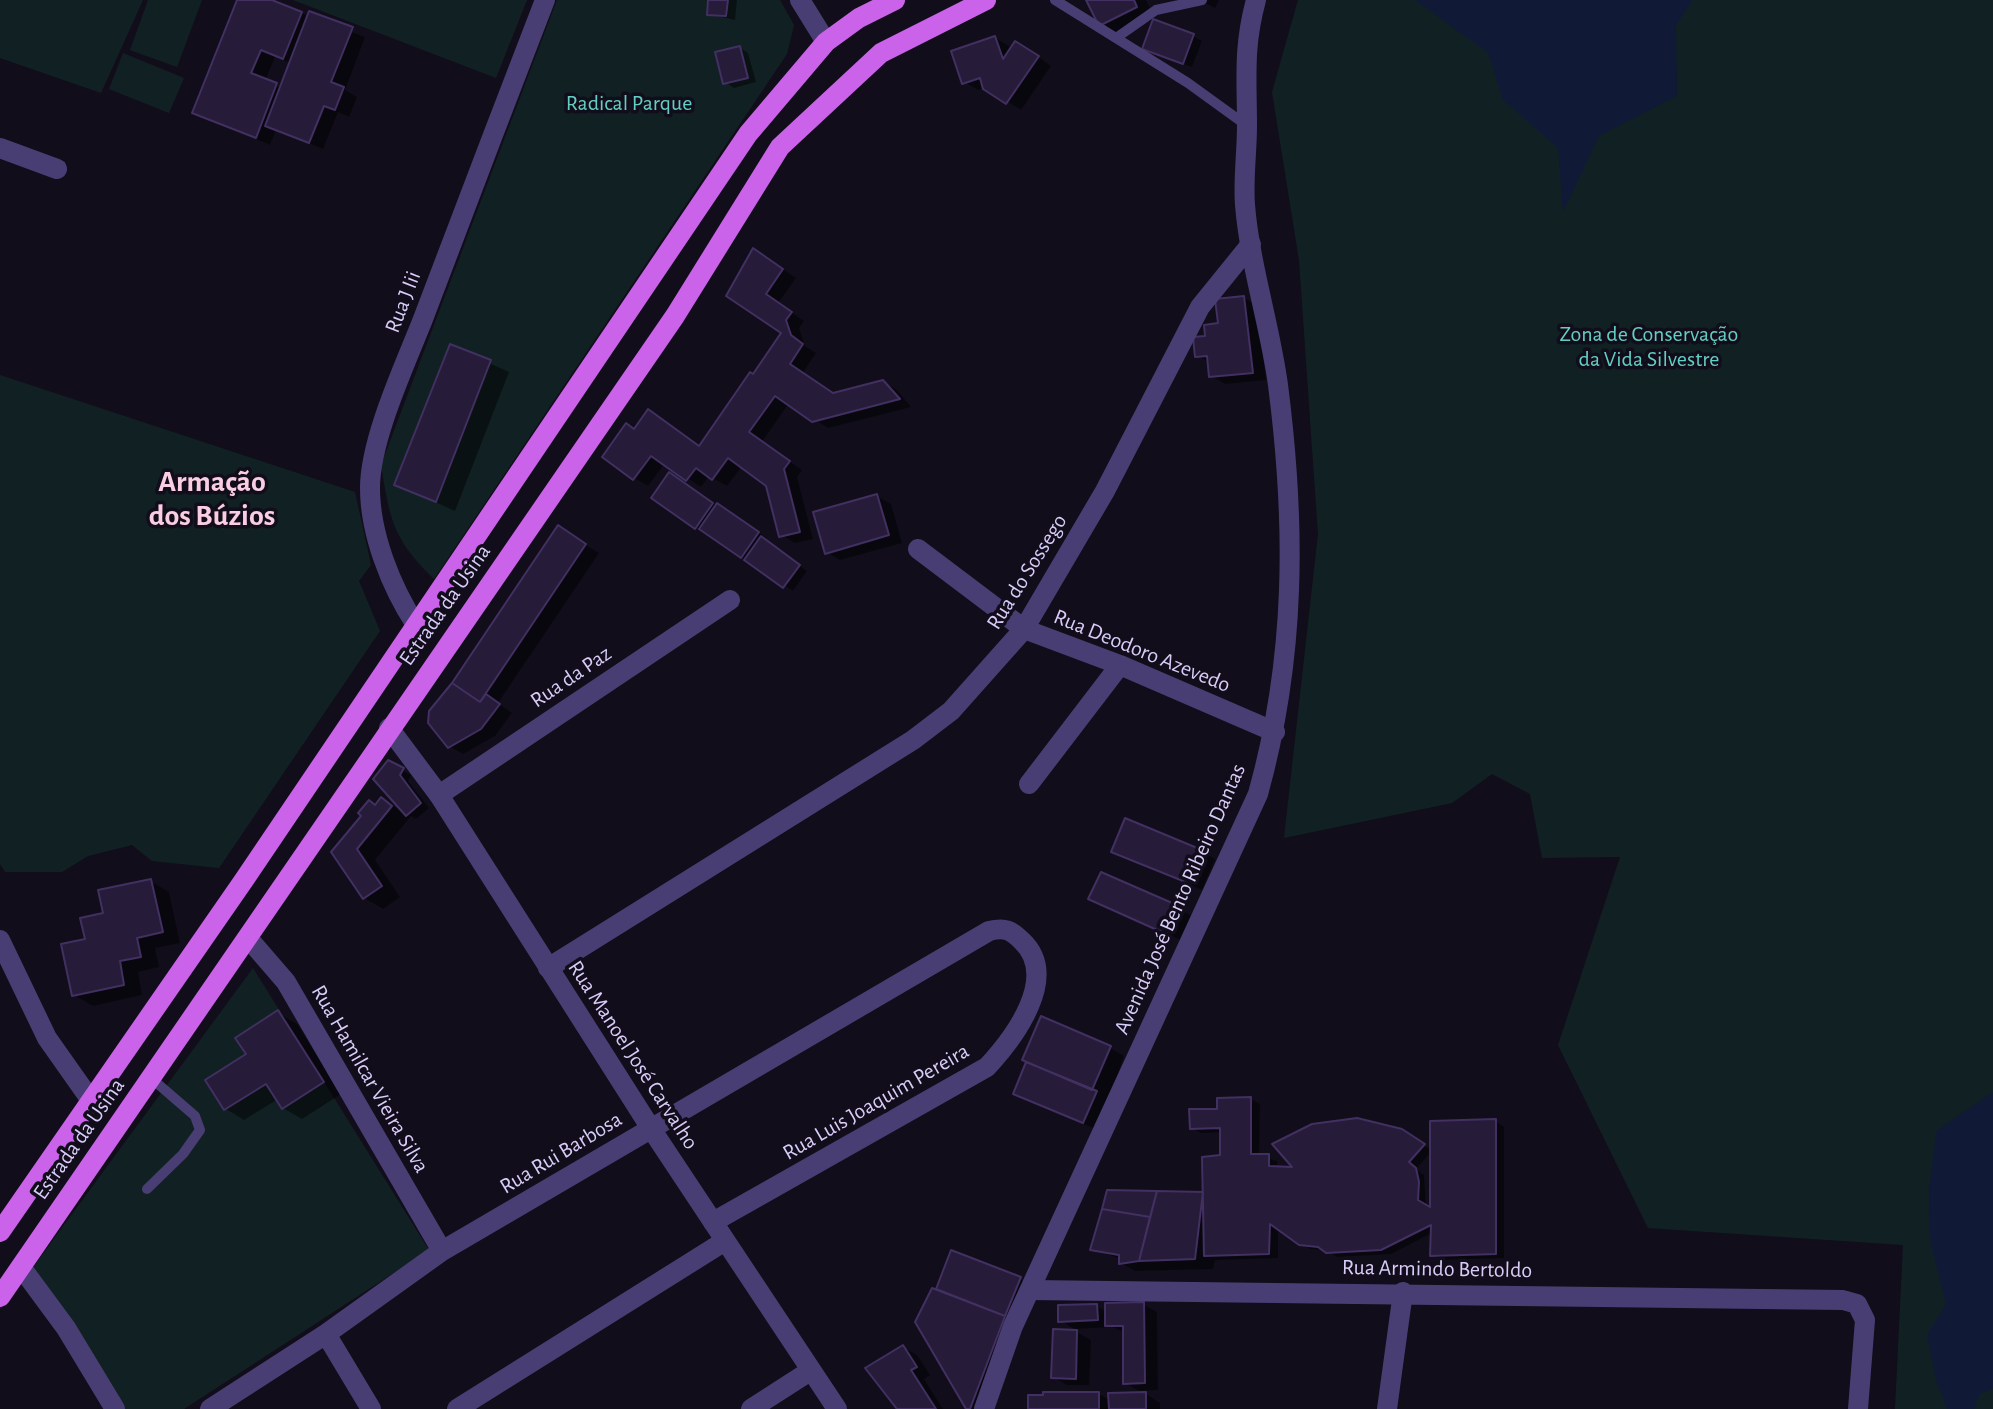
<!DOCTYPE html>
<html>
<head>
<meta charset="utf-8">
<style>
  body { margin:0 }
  canvas { display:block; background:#110d1a }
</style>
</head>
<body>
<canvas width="1993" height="1409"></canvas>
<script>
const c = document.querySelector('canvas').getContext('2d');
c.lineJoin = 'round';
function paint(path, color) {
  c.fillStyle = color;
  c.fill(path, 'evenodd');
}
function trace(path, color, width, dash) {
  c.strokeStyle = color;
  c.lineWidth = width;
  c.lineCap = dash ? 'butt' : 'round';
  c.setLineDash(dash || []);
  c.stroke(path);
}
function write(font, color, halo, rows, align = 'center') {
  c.font = font + ' "Alegreya Sans",sans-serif';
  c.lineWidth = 7;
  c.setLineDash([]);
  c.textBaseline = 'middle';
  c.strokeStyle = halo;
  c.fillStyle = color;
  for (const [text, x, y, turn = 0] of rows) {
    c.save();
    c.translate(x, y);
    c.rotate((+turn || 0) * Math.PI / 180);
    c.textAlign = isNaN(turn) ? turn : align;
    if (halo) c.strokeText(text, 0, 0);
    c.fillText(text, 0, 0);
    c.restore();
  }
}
paint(new Path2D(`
  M 0,0 L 143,0 L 101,93 L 0,58 Z
  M 148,0 L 202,0 L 177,67 L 130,50 Z
  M 293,0 L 527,0 L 496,78 Z
  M 557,0 L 780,0 L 794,25 L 787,54 L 434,579 C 393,539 390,520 381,465 Z
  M 1298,0 L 1993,0 L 1993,1409 L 1895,1409 L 1903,1245 L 1648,1228 L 1558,1045 L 1620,857 L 1542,858 L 1530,794 L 1492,774 L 1452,803 L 1284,838 L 1318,534 L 1299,260 L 1272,92 Z
  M 123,53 L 184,78 L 169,113 L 109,89 Z
  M 0,375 L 355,492 L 371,565 L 359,581 L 380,631 L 219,868 L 152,861 L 132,845 L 88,856 L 62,872 L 5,872 L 0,864 Z
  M 253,968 L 429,1250 L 184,1409 L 124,1409 L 31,1270 Z`), '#112123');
paint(new Path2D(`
  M 1415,0 L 1693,0 L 1676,25 L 1677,96 L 1599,136 L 1563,212 L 1558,148 L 1503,100 L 1488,53 Z
  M 1993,1092 L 1993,1389 L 1980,1394 L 1974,1409 L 1947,1409 L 1936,1380 L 1927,1335 L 1946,1304 L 1930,1241 L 1929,1191 L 1936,1131 Z`), '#101936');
paint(new Path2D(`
  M 240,0 L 266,0 L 365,37 L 345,90 L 357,97 L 349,117 L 338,112 L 323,149 L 276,130 L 270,145 L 194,112 ZM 275,57 L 291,63 L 282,88 L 265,81 Z
  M 710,0 L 737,0 L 735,20 L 709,14 Z
  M 1089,0 L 1146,0 L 1155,18 L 1120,36 L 1101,25 Z
  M 1198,0 L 1219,0 L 1215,8 Z
  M 1193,36 L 1202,41 L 1192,67 L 1153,53 Z
  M 995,38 L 1009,46 L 1011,51 L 1030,51 L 1051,66 L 1021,110 L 986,88 L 978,90 L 964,82 Z
  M 740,48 L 748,53 L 756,82 L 734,88 L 725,82 Z
  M 767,259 L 796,278 L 778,303 L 804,321 L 799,328 L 805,346 L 816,353 L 802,374 L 834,395 L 883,382 L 897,390 L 911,407 L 828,428 L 789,403 L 762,442 L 802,470 L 797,477 L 813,539 L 795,543 L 781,535 L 768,485 L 742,466 L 727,486 L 709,476 L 701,487 L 665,463 L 648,486 L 634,478 L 635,431 L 662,420 L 701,447 L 784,333 L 728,295 Z
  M 1244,298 L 1258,306 L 1266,380 L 1225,384 L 1211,376 L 1210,363 L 1197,355 Z
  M 451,346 L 509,372 L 455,511 L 397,485 Z
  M 678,480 L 767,538 L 765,541 L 807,571 L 793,591 L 696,527 Z
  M 877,496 L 891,504 L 902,543 L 840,560 L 826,552 Z
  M 558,528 L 599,553 L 498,703 L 512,713 L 495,736 L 463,754 L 449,746 L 431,712 Z
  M 388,762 L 411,775 L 408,781 L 429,808 L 416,819 L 411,816 L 375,860 L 400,897 L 383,909 L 364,898 L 334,852 L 382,800 L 406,813 Z
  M 1113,851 L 1201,851 L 1215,859 L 1202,890 Z
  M 150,881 L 169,892 L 180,943 L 155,948 L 159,967 L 138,972 L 142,995 L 93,1006 L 74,995 L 87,940 L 105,915 Z
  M 1091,899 L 1178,908 L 1192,916 L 1181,940 Z
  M 278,1013 L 297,1024 L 341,1094 L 302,1119 L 283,1108 L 278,1099 L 244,1120 L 226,1109 L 248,1055 Z
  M 1110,1048 L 1124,1056 L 1098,1130 L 1015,1094 L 1029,1061 Z
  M 1251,1099 L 1260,1104 L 1259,1156 L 1277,1161 L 1278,1168 L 1296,1169 L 1415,1141 L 1432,1150 L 1495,1121 L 1504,1127 L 1504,1258 L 1441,1260 L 1432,1255 L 1432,1233 L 1391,1254 L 1337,1257 L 1326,1250 L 1310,1249 L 1278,1228 L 1278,1258 L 1215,1260 L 1213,1269 L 1135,1271 L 1121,1263 L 1121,1259 L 1092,1249 L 1108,1192 L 1205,1194 L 1222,1157 L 1222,1132 L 1201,1133 L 1192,1128 L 1219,1111 ZM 1432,1151 L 1432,1211 L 1426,1207 L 1424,1175 L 1416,1169 Z
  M 1020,1279 L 1034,1287 L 1018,1326 L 1023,1328 L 993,1409 L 968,1409 L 950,1297 Z
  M 1143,1304 L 1157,1312 L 1158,1390 L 1139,1391 L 1125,1383 L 1125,1333 L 1112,1327 L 1074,1329 L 1060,1320 L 1096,1306 L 1107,1312 Z
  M 1077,1332 L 1091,1340 L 1089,1385 L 1067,1385 L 1053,1377 Z
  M 903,1347 L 917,1355 L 930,1375 L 924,1379 L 943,1409 L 899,1409 L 890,1396 L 882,1390 L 868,1369 Z
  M 1099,1394 L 1110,1400 L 1146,1394 L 1160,1403 L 1160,1409 L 1031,1409 Z`), '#0007');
const building = new Path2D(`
  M 237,0 L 272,0 L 302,12 L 283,59 L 261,50 L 251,73 L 277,83 L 256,138 L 192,113 Z
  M 708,0 L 728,0 L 726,16 L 707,15 Z
  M 1086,0 L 1134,0 L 1137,7 L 1099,26 Z
  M 309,11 L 353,27 L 331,82 L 344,87 L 335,110 L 324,106 L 309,143 L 265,126 Z
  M 1153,19 L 1194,34 L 1183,64 L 1142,49 Z
  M 995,36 L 1003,59 L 1015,41 L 1039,56 L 1006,104 L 983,89 L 980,78 L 962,84 L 951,51 Z
  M 740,46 L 748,78 L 723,84 L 715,52 Z
  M 753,248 L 783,269 L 766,294 L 792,312 L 786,320 L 791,335 L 803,344 L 790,364 L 833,393 L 883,380 L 900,399 L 812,422 L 775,396 L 749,432 L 790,461 L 784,469 L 800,532 L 779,537 L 766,486 L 728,458 L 712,480 L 696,468 L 686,481 L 651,456 L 633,480 L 602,457 L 626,423 L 634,429 L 648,409 L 699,446 L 750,372 L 753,374 L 781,333 L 726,296 Z
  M 1244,296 L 1253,373 L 1209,377 L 1207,356 L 1195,357 L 1193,337 L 1205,336 L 1204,325 L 1218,323 L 1215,299 Z
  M 450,344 L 491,360 L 436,502 L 394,485 Z
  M 669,472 L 713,503 L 695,529 L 651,498 Z
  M 877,494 L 889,535 L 825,554 L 813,512 Z
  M 717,503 L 759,532 L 741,558 L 699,529 Z
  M 558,525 L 586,544 L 480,702 L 452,683 Z
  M 761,536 L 800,565 L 783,588 L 744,560 Z
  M 452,683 L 480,702 L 486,694 L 500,704 L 481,729 L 448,748 L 428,723 L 429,711 Z
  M 388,760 L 404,768 L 400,775 L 421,803 L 406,816 L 373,779 Z
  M 381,797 L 392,806 L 357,849 L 382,886 L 363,899 L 331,852 L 361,816 L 358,813 L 369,800 L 375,805 Z
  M 1125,818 L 1202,850 L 1188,883 L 1111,852 Z
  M 1101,872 L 1179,906 L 1166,934 L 1088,899 Z
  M 151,879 L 163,932 L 137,938 L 141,957 L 120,961 L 124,985 L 72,996 L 61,944 L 85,939 L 80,918 L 103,913 L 98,890 Z
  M 278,1010 L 324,1082 L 282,1109 L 266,1084 L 224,1110 L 205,1080 L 246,1054 L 235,1038 Z
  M 1041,1016 L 1111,1046 L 1092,1090 L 1022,1060 Z
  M 1026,1062 L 1097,1091 L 1083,1123 L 1013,1094 Z
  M 1251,1097 L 1251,1154 L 1269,1154 L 1269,1166 L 1292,1167 L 1272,1144 L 1312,1124 L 1357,1118 L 1402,1129 L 1425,1144 L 1409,1162 L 1416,1168 L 1419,1182 L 1418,1200 L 1430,1207 L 1430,1121 L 1496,1119 L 1496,1254 L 1430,1256 L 1431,1225 L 1381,1250 L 1326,1253 L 1318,1247 L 1299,1245 L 1270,1224 L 1269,1254 L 1204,1256 L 1202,1157 L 1220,1155 L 1220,1128 L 1190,1129 L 1189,1109 L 1217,1109 L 1217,1098 Z
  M 1107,1190 L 1157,1191 L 1150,1217 L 1102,1209 Z
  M 1157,1191 L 1203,1192 L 1195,1259 L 1139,1261 Z
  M 1102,1209 L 1150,1217 L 1139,1261 L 1119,1264 L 1119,1255 L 1090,1250 Z
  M 951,1250 L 1021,1277 L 1005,1316 L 936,1289 Z
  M 932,1288 L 1005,1316 L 970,1409 L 966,1409 L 915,1322 Z
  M 1144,1302 L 1145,1383 L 1123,1384 L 1123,1326 L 1105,1326 L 1105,1303 Z
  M 1097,1304 L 1098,1320 L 1058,1322 L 1058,1305 Z
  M 1053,1329 L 1077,1330 L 1076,1379 L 1051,1378 Z
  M 903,1345 L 917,1367 L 911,1370 L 936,1409 L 897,1409 L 865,1368 Z
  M 1043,1392 L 1099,1392 L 1099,1409 L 1028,1409 L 1028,1395 L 1043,1395 Z
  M 1146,1392 L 1146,1409 L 1109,1409 L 1108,1393 Z`);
paint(building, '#261b38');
trace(building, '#413061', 2);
trace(new Path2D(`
  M 1055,0 L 1188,83 L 1246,125
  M 1116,38 L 1156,10 L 1202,0
  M 147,1189 L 183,1154 L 200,1130 L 195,1116 L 151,1078`), '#483e73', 10);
trace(new Path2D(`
  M 0,148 L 57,169
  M 918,549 L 1024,629 L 1120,665 L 1275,732
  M 416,625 C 391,587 370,534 370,488 C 370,439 405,365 423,319 C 463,213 504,106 545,0
  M 1029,784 L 1120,665
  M 439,795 L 730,600
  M 248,938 L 286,982 L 442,1251
  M 0,940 L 47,1038 L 90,1099
  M 548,968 L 913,740 L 951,711 L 1024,629 L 1105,491 L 1200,307 L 1251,244
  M 21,1267 L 66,1328 L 115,1409
  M 1030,1290 L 1843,1300 L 1857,1304 L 1865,1320 L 1858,1409
  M 326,1334 L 371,1409
  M 210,1409 L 326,1334 L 442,1251 L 989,931 C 1005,927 1011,930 1022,941 C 1060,977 1014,1038 987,1067 L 713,1222
  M 457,1409 L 725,1241
  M 751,1409 L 810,1371
  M 1387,1409 L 1403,1292`), '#483e73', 20);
trace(new Path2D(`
  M 800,0 L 826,42
  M 389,728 L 439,795 L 650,1127 L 837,1409
  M 984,1409 L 1013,1326 L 1258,794 C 1296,657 1296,525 1278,385 C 1270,325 1250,266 1245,205 C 1243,179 1247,152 1247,126 C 1247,78 1243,48 1256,0`), '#483e73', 20);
trace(new Path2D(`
  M 0,1232 L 244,880 L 748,134 L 826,42 L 859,18 L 895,0
  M 0,1297 L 675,316 L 780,147 L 881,53 L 986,0`), '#cb62ea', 20);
write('22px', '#63cec3', '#110d1a', [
  ["Radical Parque",629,103],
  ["Zona de Conservação",1649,334],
  ["da Vida Silvestre",1649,359]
]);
write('22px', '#d8ccf8', '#110d1a', [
  ["Rua J Iii",403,302,-69],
  ["Rua do Sossego",1027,572,-58],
  ["Estrada da Usina",445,605,-55],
  ["Rua Deodoro Azevedo",1142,651,22],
  ["Rua da Paz",571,677,-34],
  ["Avenida José Bento Ribeiro Dantas",1180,899,-66],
  ["Rua Manoel José Carvalho",633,1055,57],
  ["Rua Hamilcar Vieira Silva",370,1079,60],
  ["Rua Luis Joaquim Pereira",876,1102,-30],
  ["Estrada da Usina",79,1139,-55],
  ["Rua Rui Barbosa",561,1153,-31],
  ["Rua Armindo Bertoldo",1437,1269,1]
]);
write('bold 30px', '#f9cee3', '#110d1a', [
  ["Armação",212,482],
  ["dos Búzios",212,516]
]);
</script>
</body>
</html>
